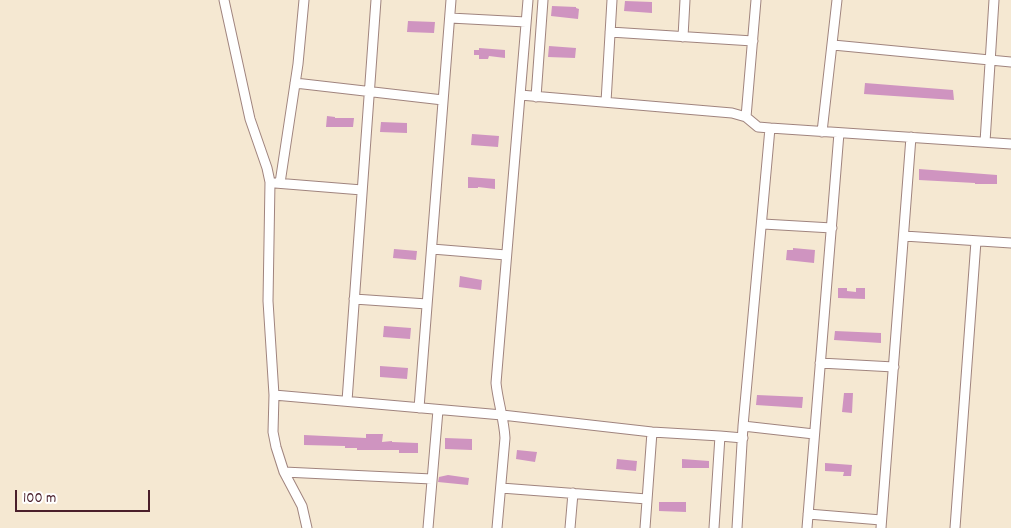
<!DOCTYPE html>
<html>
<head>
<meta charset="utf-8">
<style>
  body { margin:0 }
  #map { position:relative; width:1011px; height:528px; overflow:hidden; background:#f5e8d2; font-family:Dekko,sans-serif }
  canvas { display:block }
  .scale { position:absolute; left:15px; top:490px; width:135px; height:22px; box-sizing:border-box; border:2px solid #4a1f2b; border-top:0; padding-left:6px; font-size:15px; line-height:18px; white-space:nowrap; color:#4a1f2b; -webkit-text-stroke:4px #fff; paint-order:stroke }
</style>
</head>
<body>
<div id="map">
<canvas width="1011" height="528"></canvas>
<div class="scale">100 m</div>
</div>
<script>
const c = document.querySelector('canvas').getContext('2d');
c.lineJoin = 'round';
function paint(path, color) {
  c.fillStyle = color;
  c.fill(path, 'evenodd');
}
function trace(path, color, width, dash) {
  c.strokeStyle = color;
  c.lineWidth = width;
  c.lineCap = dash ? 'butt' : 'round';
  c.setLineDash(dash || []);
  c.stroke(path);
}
paint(new Path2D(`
  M 625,1 L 652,2 L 652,13 L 624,11 Z
  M 552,6 L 576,7 L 576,8 L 579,9 L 578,19 L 551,16 Z
  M 408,21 L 435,22 L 434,33 L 407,32 Z
  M 549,46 L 576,48 L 575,58 L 548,57 Z
  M 479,48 L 505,50 L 505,58 L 489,56 L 488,59 L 479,59 L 479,55 L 474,55 L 474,50 L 479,50 Z
  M 865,83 L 953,90 L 954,100 L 864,94 Z
  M 327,116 L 335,117 L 335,118 L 354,118 L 353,127 L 326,127 Z
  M 381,122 L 407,123 L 407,133 L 380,132 Z
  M 472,134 L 499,136 L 498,147 L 471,145 Z
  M 919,169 L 997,175 L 997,184 L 975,184 L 975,183 L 919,180 Z
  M 468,177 L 495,179 L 495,189 L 478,187 L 478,188 L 468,188 Z
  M 793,248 L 815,250 L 814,263 L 786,260 L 787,250 L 793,250 Z
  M 394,249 L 417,251 L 416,260 L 393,258 Z
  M 460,276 L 482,280 L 481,290 L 459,287 Z
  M 838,288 L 847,288 L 847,291 L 856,292 L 856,288 L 865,288 L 865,299 L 838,298 Z
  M 384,326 L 411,328 L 410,339 L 383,337 Z
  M 835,331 L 881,333 L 881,343 L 834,340 Z
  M 380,366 L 408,368 L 407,379 L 380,377 Z
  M 844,393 L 853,393 L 852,413 L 842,412 Z
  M 757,395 L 803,397 L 802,408 L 756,405 Z
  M 366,434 L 383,434 L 382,442 L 392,441 L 392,442 L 418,443 L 418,453 L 399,453 L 399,450 L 357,450 L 357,448 L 345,448 L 345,446 L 304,445 L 304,435 L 366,438 Z
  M 445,438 L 472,439 L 472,450 L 445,449 Z
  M 517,450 L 537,452 L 535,462 L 516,459 Z
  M 617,459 L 637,461 L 636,471 L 616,469 Z
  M 682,459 L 709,461 L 709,468 L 682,468 Z
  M 825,463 L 852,465 L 851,476 L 843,476 L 844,472 L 825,471 Z
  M 448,475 L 469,478 L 468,485 L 438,482 L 439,477 Z
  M 659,502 L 686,502 L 686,512 L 659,511 Z`), '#cf94c0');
const minor = new Path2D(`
  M 224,0 L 250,119 L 267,168 L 270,182 L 268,301 L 274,395 L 273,432 L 276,447 L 284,472 L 302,506 L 307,528
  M 450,18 L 526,22
  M 610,32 L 753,41
  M 683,37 L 685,0
  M 833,45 L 1011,62
  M 295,83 L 443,100
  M 520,95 L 732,113 L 746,117 L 758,127 L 770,128 L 1011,144
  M 536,97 L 543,0
  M 606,102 L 612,0
  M 746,117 L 756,0
  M 770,128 L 743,426 L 814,434
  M 822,132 L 837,0
  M 985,142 L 994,0
  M 275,183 L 362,190
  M 280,183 L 298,64 L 304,0
  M 763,224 L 832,228
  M 904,236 L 1011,243
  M 432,249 L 506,255
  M 354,299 L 427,304
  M 820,363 L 894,367
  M 274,395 L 502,415 L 652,432 L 720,436 L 714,528
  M 347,401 L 376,0
  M 419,408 L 451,0
  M 720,436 L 743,438
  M 284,472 L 432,479
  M 501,488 L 647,499
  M 808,514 L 881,520
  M 428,528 L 438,410
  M 497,528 L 505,438 C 504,419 498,402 496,383 L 528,0
  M 570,528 L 573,493
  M 645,528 L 652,432
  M 737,528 L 743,426
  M 807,528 L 839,133
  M 881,528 L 911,137
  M 955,528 L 976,241`);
trace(minor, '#a0847e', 11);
trace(minor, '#fff', 9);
</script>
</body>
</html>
